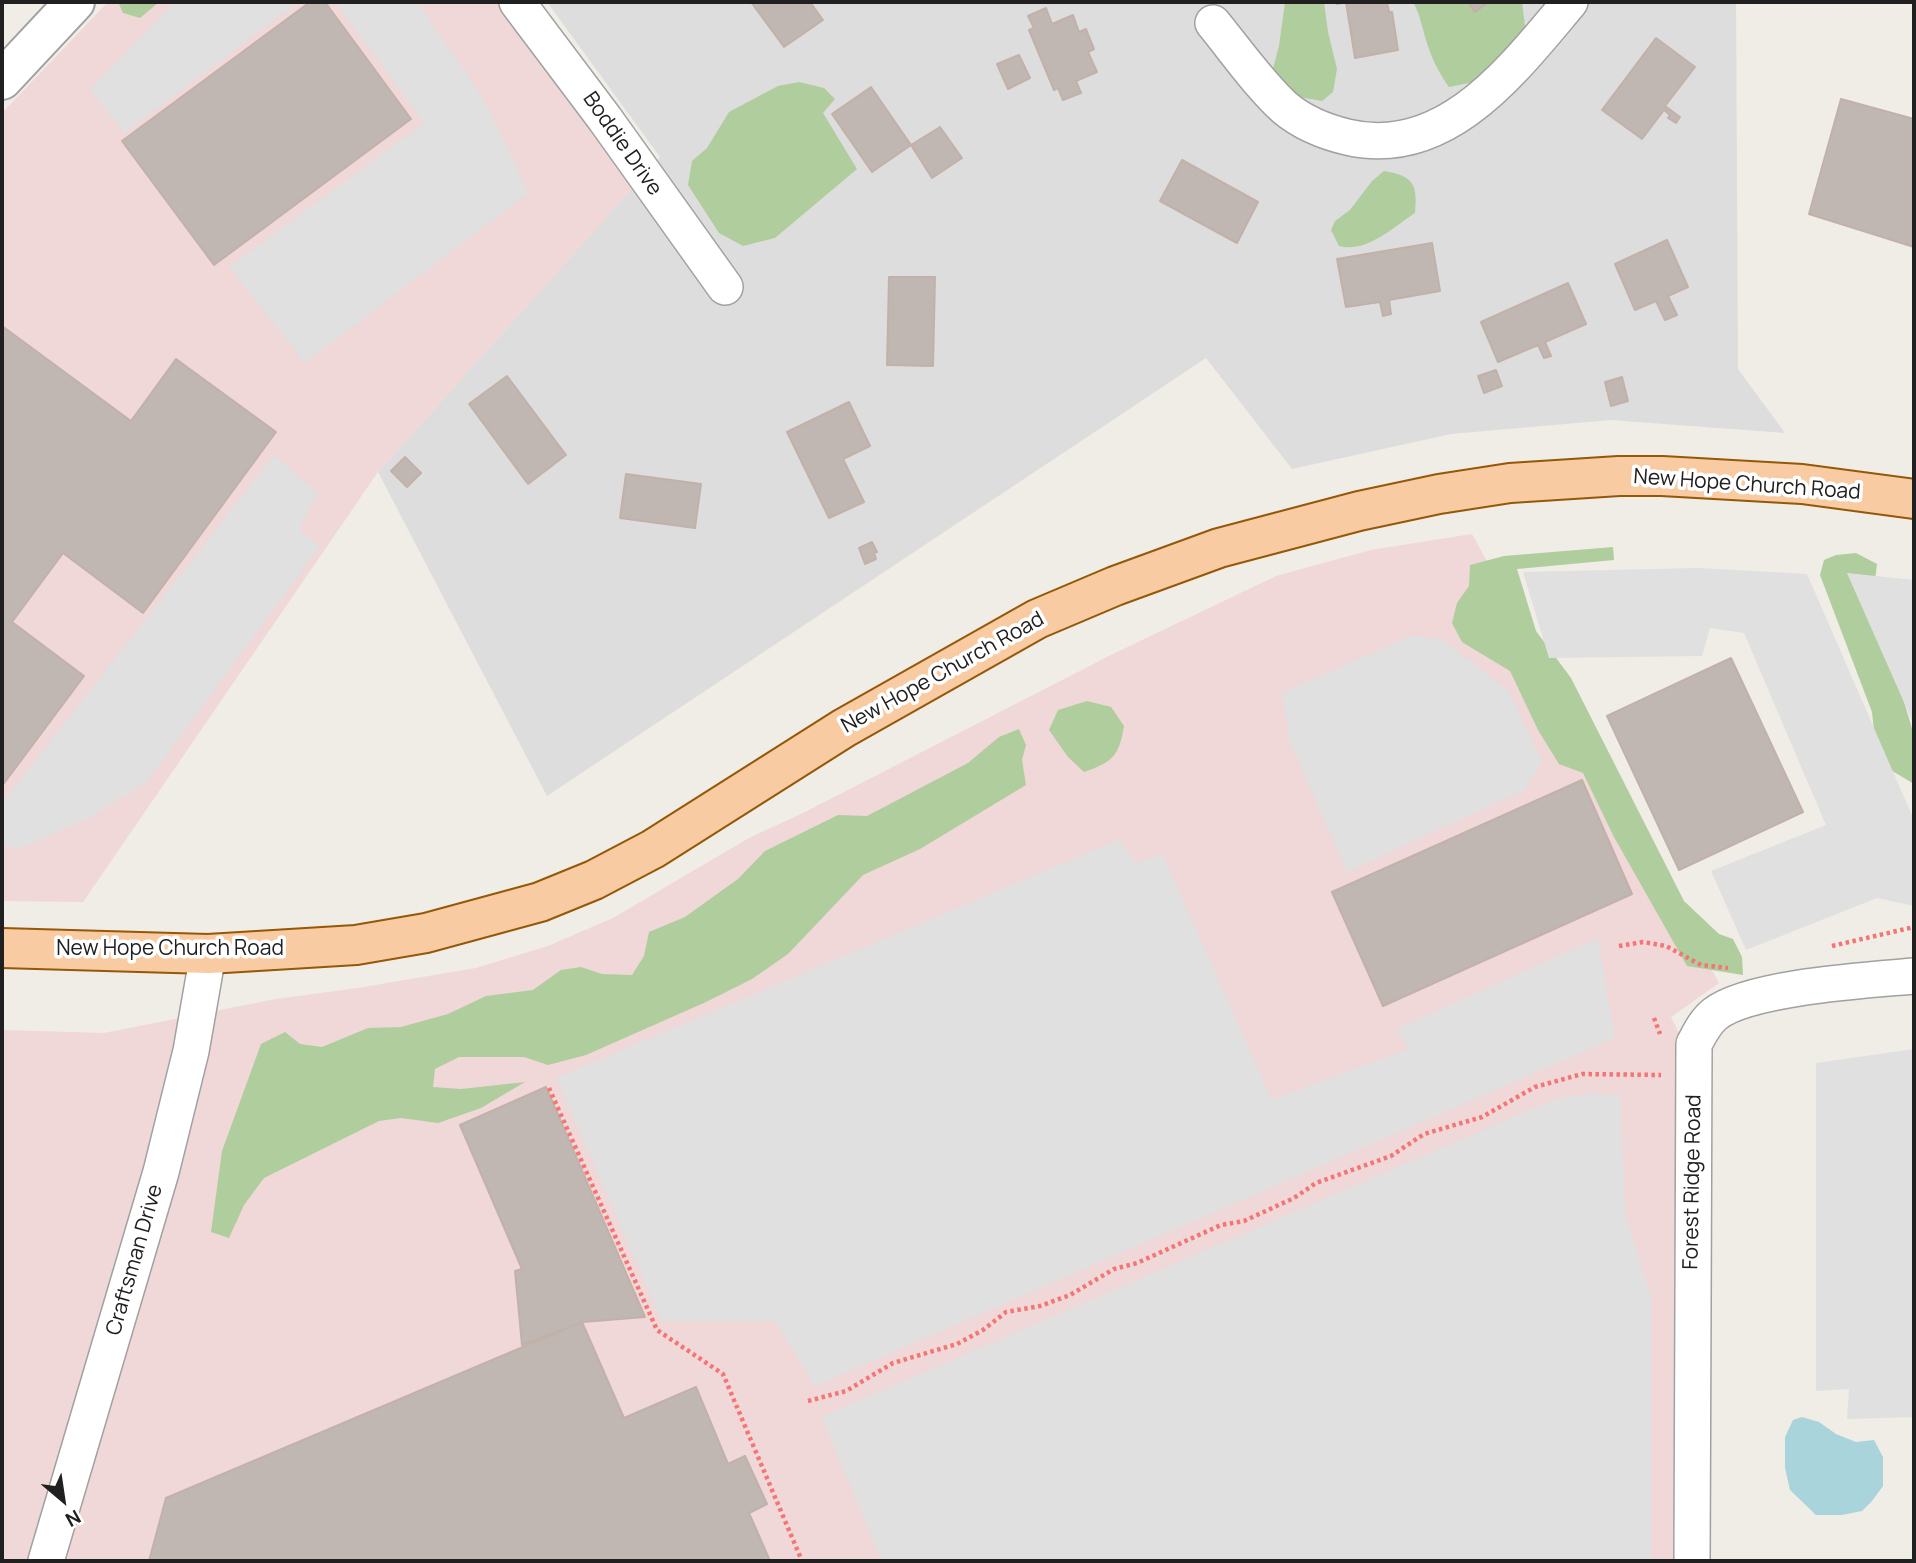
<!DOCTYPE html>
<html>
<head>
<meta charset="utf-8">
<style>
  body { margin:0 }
  #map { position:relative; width:1916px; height:1563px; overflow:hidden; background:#f0ece6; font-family:Manrope,sans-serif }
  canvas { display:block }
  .frame { position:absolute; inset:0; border:4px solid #202020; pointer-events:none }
  .north { position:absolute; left:28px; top:1465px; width:70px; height:70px; -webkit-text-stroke:5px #fff; paint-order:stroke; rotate:151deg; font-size:19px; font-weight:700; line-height:28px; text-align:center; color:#202020 }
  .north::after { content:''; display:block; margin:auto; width:24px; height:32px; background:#202020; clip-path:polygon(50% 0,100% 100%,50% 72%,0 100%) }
</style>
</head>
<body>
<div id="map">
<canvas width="1916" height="1563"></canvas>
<div class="frame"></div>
<div class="north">N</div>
</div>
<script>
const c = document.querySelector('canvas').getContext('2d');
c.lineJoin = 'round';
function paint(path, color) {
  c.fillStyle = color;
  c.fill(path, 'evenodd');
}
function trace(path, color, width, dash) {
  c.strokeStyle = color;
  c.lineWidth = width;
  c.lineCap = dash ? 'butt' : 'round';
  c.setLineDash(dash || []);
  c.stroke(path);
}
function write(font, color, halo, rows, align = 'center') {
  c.font = font + ' Manrope,sans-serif';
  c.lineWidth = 7;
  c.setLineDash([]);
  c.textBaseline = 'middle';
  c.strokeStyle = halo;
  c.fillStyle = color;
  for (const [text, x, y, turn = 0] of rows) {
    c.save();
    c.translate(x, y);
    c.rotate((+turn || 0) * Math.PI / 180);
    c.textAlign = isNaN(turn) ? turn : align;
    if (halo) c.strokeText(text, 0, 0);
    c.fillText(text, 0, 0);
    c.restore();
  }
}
paint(new Path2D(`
  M 547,2 L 1736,2 L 1738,369 L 1785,433 L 1611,420 L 1451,434 L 1292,469 L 1206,358 L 547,796 L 378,472 L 660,157 Z`), '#dedddd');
paint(new Path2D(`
  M 108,2 L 504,2 L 639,181 L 378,472 L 83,902 L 2,901 L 2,113 Z
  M 1472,534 L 1719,983 L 1671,1017 L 1679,1033 L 1677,1561 L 2,1561 L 2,1030 L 104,1033 L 276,999 L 358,988 L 476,968 L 548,946 L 613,918 L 749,838 L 807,811 L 1111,655 L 1276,576 L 1371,550 Z`), '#f0d7d8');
paint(new Path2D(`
  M 118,2 L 159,2 L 140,18 L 123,13 Z
  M 1285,2 L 1324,2 L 1328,32 L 1337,69 L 1333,92 L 1322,101 L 1294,96 L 1273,69 L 1279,46 Z
  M 1413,2 L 1522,2 L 1527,42 L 1474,82 L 1449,87 C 1439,73 1431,57 1426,40 C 1422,27 1420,14 1413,2 Z
  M 799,82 L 824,88 L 835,99 L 823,113 L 857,169 L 775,238 L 743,246 L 719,233 L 688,185 L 692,161 L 707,148 L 729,112 L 778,86 Z
  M 1384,171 C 1413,176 1418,184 1415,213 C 1392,228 1367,253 1339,246 L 1331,230 L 1335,221 L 1350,210 L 1372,181 Z
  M 1613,547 L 1614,560 L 1517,569 L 1536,631 L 1571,678 L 1684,901 L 1719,934 L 1733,939 L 1742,957 L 1743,975 L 1687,966 L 1614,837 L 1583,773 L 1559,764 L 1538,730 L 1510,671 L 1462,642 L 1452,623 L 1457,603 L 1469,586 L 1470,565 L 1504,556 Z
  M 1856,553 L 1877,564 L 1873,599 L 1914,735 L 1914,784 L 1884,766 L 1876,749 L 1872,712 L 1820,575 L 1824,560 L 1836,555 Z
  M 1087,701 L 1111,707 L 1124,726 C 1119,756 1113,762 1084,772 L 1068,757 L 1049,730 L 1058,710 Z
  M 1019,729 L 1026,745 L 1022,760 L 1026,785 L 920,849 L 863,875 L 788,954 L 752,979 L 706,1002 L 586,1055 L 548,1065 L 524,1057 L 459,1057 L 435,1069 L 433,1087 L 461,1089 L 525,1082 L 481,1108 L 438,1123 L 401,1118 L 379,1121 L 264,1178 L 244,1205 L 229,1238 L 211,1232 L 222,1151 L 261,1044 L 285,1032 L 300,1044 L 322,1047 L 368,1028 L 401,1027 L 448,1014 L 486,996 L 533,990 L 561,970 L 581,967 L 602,974 L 632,975 L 644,956 L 649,932 L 685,917 L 738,879 L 765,851 L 838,815 L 867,816 L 968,763 L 999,737 Z`), '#b0cd9d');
paint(new Path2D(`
  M 174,2 L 298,2 L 124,133 L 90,90 Z
  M 335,2 L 417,2 L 482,96 L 529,193 L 305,363 L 229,267 L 424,123 Z
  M 274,455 L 318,493 L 299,530 L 320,546 L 147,782 L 87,819 L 16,850 L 2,843 L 2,803 Z
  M 1698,568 L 1807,574 L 1914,820 L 1914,906 L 1877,898 L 1746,950 L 1711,871 L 1826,825 L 1744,633 L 1710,628 L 1702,656 L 1549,658 L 1523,572 Z
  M 1847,573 L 1914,580 L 1914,725 Z
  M 1410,636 L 1441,639 L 1509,691 L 1542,762 L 1524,790 L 1347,872 L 1290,742 L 1282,693 Z
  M 1120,839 L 1135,863 L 1163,855 L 1272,1100 L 1408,1049 L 1396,1029 L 1598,938 L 1615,1038 L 815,1386 L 775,1321 L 662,1321 L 556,1078 Z
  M 1914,1049 L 1914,1417 L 1847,1419 L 1849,1389 L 1816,1391 L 1816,1063 Z
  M 1592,1093 L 1620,1096 L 1625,1213 L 1651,1297 L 1651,1561 L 882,1561 L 821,1417 L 1555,1099 Z`), '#e0e0e0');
paint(new Path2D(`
  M 1802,1417 L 1819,1422 L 1836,1434 L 1856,1442 L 1874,1440 L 1883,1457 L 1883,1486 L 1872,1501 L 1862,1511 L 1842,1515 L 1816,1515 L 1790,1490 L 1785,1468 L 1785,1437 L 1793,1420 Z`), '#a9d4db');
const building = new Path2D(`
  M 310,2 L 325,2 L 411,119 L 214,265 L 122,141 Z
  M 751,2 L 810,2 L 823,20 L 784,47 Z
  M 1337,2 L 1387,2 L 1389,12 L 1392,12 L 1398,50 L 1355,58 L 1346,2 L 1337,4 Z
  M 1468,2 L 1489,2 L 1475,12 Z
  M 1046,8 L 1052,24 L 1073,15 L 1079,32 L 1086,29 L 1094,49 L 1088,52 L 1097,72 L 1076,81 L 1081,93 L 1063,100 L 1058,88 L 1054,90 L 1029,30 L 1034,28 L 1028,16 Z
  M 1656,38 L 1695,67 L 1665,106 L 1680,117 L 1676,123 L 1668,118 L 1670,115 L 1664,110 L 1642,139 L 1602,110 Z
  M 1019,55 L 1030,78 L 1008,89 L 997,64 Z
  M 871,87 L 911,145 L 872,172 L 832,114 Z
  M 1841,99 L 1914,119 L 1914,247 L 1809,214 Z
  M 940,127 L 962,158 L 932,178 L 911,145 Z
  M 1182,160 L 1258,202 L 1237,243 L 1160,201 Z
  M 1667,240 L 1688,287 L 1668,296 L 1677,315 L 1665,320 L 1656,301 L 1635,310 L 1615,264 Z
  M 1432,243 L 1440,291 L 1389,300 L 1391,314 L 1383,316 L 1380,302 L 1346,307 L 1337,259 Z
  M 889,277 L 935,277 L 933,366 L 887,365 Z
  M 1568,283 L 1586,324 L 1545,342 L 1551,356 L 1544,358 L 1538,345 L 1498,362 L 1481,322 Z
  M 2,326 L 131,421 L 176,359 L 276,432 L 143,613 L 63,553 L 12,622 L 84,676 L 2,786 Z
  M 1496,370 L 1502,386 L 1484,393 L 1478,376 Z
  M 507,376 L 566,455 L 528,484 L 469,404 Z
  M 1622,377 L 1628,401 L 1611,406 L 1605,382 Z
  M 849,402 L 870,446 L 843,459 L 864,502 L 829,518 L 787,432 Z
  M 405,457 L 421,473 L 407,487 L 391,471 Z
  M 626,474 L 701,484 L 695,528 L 620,518 Z
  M 872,542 L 877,552 L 874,553 L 876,559 L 865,564 L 859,548 Z
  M 1731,658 L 1803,812 L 1679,870 L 1607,716 Z
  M 1582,780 L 1632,894 L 1383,1006 L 1332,892 Z
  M 546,1087 L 645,1317 L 582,1322 L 522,1345 L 515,1271 L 522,1269 L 460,1125 Z
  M 582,1322 L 624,1418 L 696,1387 L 728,1464 L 745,1456 L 767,1504 L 749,1513 L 770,1561 L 149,1561 L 166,1498 Z`);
paint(building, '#c0b7b3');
trace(building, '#c1b1a9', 2);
const minor = new Path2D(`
  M 517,2 L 605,119 L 725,287
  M 1213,23 C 1236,51 1258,83 1285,108 C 1302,122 1326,132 1347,137 C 1446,161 1514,68 1570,2
  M 46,1561 L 161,1172 L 191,1051 L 208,954
  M 1692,1561 L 1694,1044 C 1700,1033 1705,1022 1715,1014 C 1749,987 1869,980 1914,976`);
const tertiary = new Path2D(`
  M 2,80 L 75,2`);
const primary = new Path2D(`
  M 2,948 L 208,954 L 356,945 L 426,933 L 540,902 L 594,880 L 653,849 L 844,728 L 1037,619 L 1115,586 L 1219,548 L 1359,511 L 1439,494 L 1510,483 L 1619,476 L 1662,476 L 1802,484 L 1914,499`);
trace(minor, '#a1a1a1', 38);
trace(tertiary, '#a1a1a1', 42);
trace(primary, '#945807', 42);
trace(new Path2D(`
  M 1619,946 L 1643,942 L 1666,946 L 1701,965 L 1728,968
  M 1832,946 L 1914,927
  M 1654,1018 L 1660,1034
  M 549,1088 L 657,1330 L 723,1374 L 802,1561
  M 808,1401 L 846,1391 L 893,1363 L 957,1344 L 983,1330 L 1006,1312 L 1040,1306 L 1070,1295 L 1114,1269 L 1137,1263 L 1221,1225 L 1244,1221 L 1294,1198 L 1316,1183 L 1391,1156 L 1424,1134 L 1482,1117 L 1535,1087 L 1582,1074 L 1661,1075`), '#f47573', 4.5, [3.5, 3.5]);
trace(minor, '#fff', 35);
trace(tertiary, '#fff', 38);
trace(primary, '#f8cba3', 38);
write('21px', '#202020', '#fff', [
  ["Boddie Drive",622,144,55],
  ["New Hope Church Road",1747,485,4],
  ["New Hope Church Road",943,673,-29],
  ["New Hope Church Road",170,949],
  ["Forest Ridge Road",1693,1182,-89],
  ["Craftsman Drive",135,1260,-74]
]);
</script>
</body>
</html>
